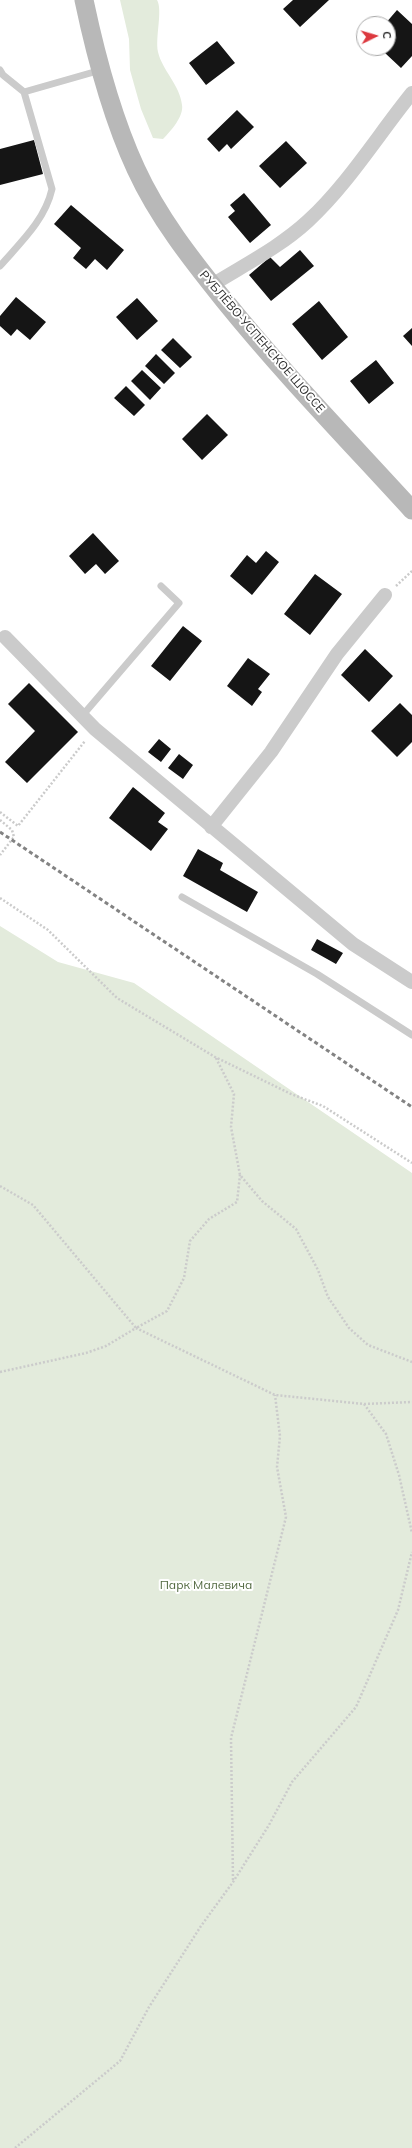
<!DOCTYPE html>
<html>
<head>
<meta charset="utf-8">
<style>
  body { margin:0 }
  #map { position:relative; width:412px; height:2148px; overflow:hidden; background:#fff; font-family:Mulish,sans-serif }
  canvas { display:block }
  .north { position:absolute; left:356px; top:16px; width:40px; height:40px; box-sizing:border-box; background:#fff; border:1px solid #ababab; border-radius:50%; rotate:85deg; font-size:11px; font-weight:700; line-height:16px; text-align:center; color:#2e2e2e }
  .north::after { content:''; display:block; margin:auto; width:14px; height:18px; background:#dc393f; clip-path:polygon(50% 0,100% 100%,50% 72%,0 100%) }
</style>
</head>
<body>
<div id="map">
<canvas width="412" height="2148"></canvas>
<div class="north">С</div>
</div>
<script>
const c = document.querySelector('canvas').getContext('2d');
c.lineJoin = 'round';
function paint(path, color) {
  c.fillStyle = color;
  c.fill(path, 'evenodd');
}
function trace(path, color, width, dash) {
  c.strokeStyle = color;
  c.lineWidth = width;
  c.lineCap = dash ? 'butt' : 'round';
  c.setLineDash(dash || []);
  c.stroke(path);
}
function write(font, color, halo, rows, align = 'center') {
  c.font = font + ' Mulish,sans-serif';
  c.lineWidth = 4;
  c.setLineDash([]);
  c.textBaseline = 'middle';
  c.strokeStyle = halo;
  c.fillStyle = color;
  for (const [text, x, y, turn = 0] of rows) {
    c.save();
    c.translate(x, y);
    c.rotate((+turn || 0) * Math.PI / 180);
    c.textAlign = isNaN(turn) ? turn : align;
    if (halo) c.strokeText(text, 0, 0);
    c.fillText(text, 0, 0);
    c.restore();
  }
}
paint(new Path2D(`
  M 120,0 L 157,0 C 163,10 155,37 158,52 C 162,70 180,85 182,105 C 184,116 171,131 163,139 L 153,138 L 141,109 L 130,70 L 129,39 Z
  M 0,926 L 58,962 L 134,983 L 412,1173 L 412,2148 L 0,2148 Z`), '#e3ebdc');
paint(new Path2D(`
  M 293,0 L 329,0 L 300,27 L 283,9 Z
  M 397,10 L 412,24 L 412,56 L 401,68 L 385,53 L 394,43 L 388,38 L 388,24 L 385,24 Z
  M 217,41 L 235,63 L 206,85 L 189,63 Z
  M 237,110 L 254,127 L 231,149 L 227,144 L 219,152 L 207,139 Z
  M 34,140 L 43,174 L 0,185 L 0,149 Z
  M 286,141 L 307,163 L 280,188 L 259,166 Z
  M 244,193 L 271,225 L 250,243 L 228,217 L 235,211 L 230,205 Z
  M 71,205 L 124,250 L 107,270 L 95,259 L 86,269 L 73,258 L 81,248 L 54,224 Z
  M 300,250 L 314,266 L 271,301 L 249,275 L 270,257 L 280,267 Z
  M 16,297 L 46,322 L 30,340 L 17,329 L 11,336 L 0,326 L 0,316 Z
  M 137,298 L 158,321 L 137,340 L 116,317 Z
  M 319,301 L 348,337 L 322,360 L 292,324 Z
  M 412,328 L 412,346 L 403,336 Z
  M 173,338 L 192,357 L 180,368 L 161,350 Z
  M 156,354 L 175,373 L 164,384 L 145,366 Z
  M 376,360 L 394,383 L 369,404 L 350,381 Z
  M 142,370 L 161,388 L 150,400 L 131,381 Z
  M 126,386 L 145,405 L 134,416 L 114,398 Z
  M 207,414 L 228,435 L 202,460 L 182,439 Z
  M 93,533 L 119,561 L 105,574 L 96,564 L 85,574 L 69,556 Z
  M 266,551 L 279,562 L 252,595 L 230,576 L 247,555 L 256,563 Z
  M 315,574 L 342,594 L 310,635 L 284,614 Z
  M 183,626 L 202,641 L 170,681 L 151,666 Z
  M 365,649 L 393,676 L 369,702 L 341,675 Z
  M 248,658 L 270,674 L 258,689 L 262,692 L 252,706 L 227,686 Z
  M 29,683 L 78,732 L 27,783 L 5,762 L 35,731 L 8,704 Z
  M 400,703 L 412,715 L 412,742 L 397,757 L 371,731 Z
  M 159,739 L 171,749 L 161,762 L 148,752 Z
  M 179,754 L 193,765 L 183,779 L 168,768 Z
  M 133,787 L 165,813 L 158,822 L 168,829 L 151,851 L 109,818 Z
  M 198,849 L 223,863 L 220,870 L 258,892 L 247,912 L 183,876 Z
  M 317,939 L 343,953 L 336,964 L 311,950 Z`), '#151515');
trace(new Path2D(`
  M 396,586 L 412,571
  M 0,812 L 18,826 L 85,741
  M 0,820 L 12,830 L 14,837 L 0,855
  M 0,898 L 48,930 L 117,998 L 215,1057 L 291,1094 L 323,1106 L 412,1163
  M 216,1058 L 234,1094 L 231,1127 L 240,1175 L 262,1201 L 296,1229 L 318,1270 L 328,1297 L 349,1328 L 368,1345 L 412,1362
  M 0,1186 L 33,1205 L 136,1328 L 167,1311 L 184,1278 L 190,1241 L 209,1219 L 237,1202 L 240,1175
  M 0,1372 L 86,1353 L 106,1346 L 136,1328 L 275,1395 L 364,1404 L 412,1402
  M 364,1404 L 386,1434 L 399,1475 L 412,1533
  M 233,1880 L 231,1738 L 286,1517 L 277,1467 L 280,1436 L 275,1395
  M 15,2148 L 120,2061 L 149,2007 L 201,1926 L 233,1882 L 269,1825 L 292,1782 L 356,1707 L 398,1610 L 412,1552`), '#cbcbcb', 2.5, [2, 2]);
trace(new Path2D(`
  M 0,70 L 3,75 L 24,92 L 52,189 C 45,220 21,242 0,266
  M 24,92 L 101,70
  M 82,716 L 179,603 L 161,586
  M 182,897 L 317,974 L 412,1035`), '#cbcbcb', 7);
trace(new Path2D(`
  M 212,285 C 244,265 280,247 308,221 C 348,184 378,135 412,93
  M 5,637 L 95,729 L 353,944 L 412,982
  M 211,827 L 271,752 L 337,654 L 385,595`), '#cbcbcb', 14);
trace(new Path2D(`
  M 84,0 C 96,57 111,115 136,169 C 158,217 191,259 224,300 C 283,373 349,441 412,510`), '#b8b8b8', 19);
trace(new Path2D(`
  M 0,832 L 412,1107`), '#838383', 3, [4, 3]);
write('12px', '#2e2e2e', '#fff', [
  ["РУБЛЁВО-УСПЕНСКОЕ ШОССЕ",262,342,49]
]);
write('12px', '#50673e', '#fff', [
  ["Парк Малевича",206,1585]
]);
</script>
</body>
</html>
